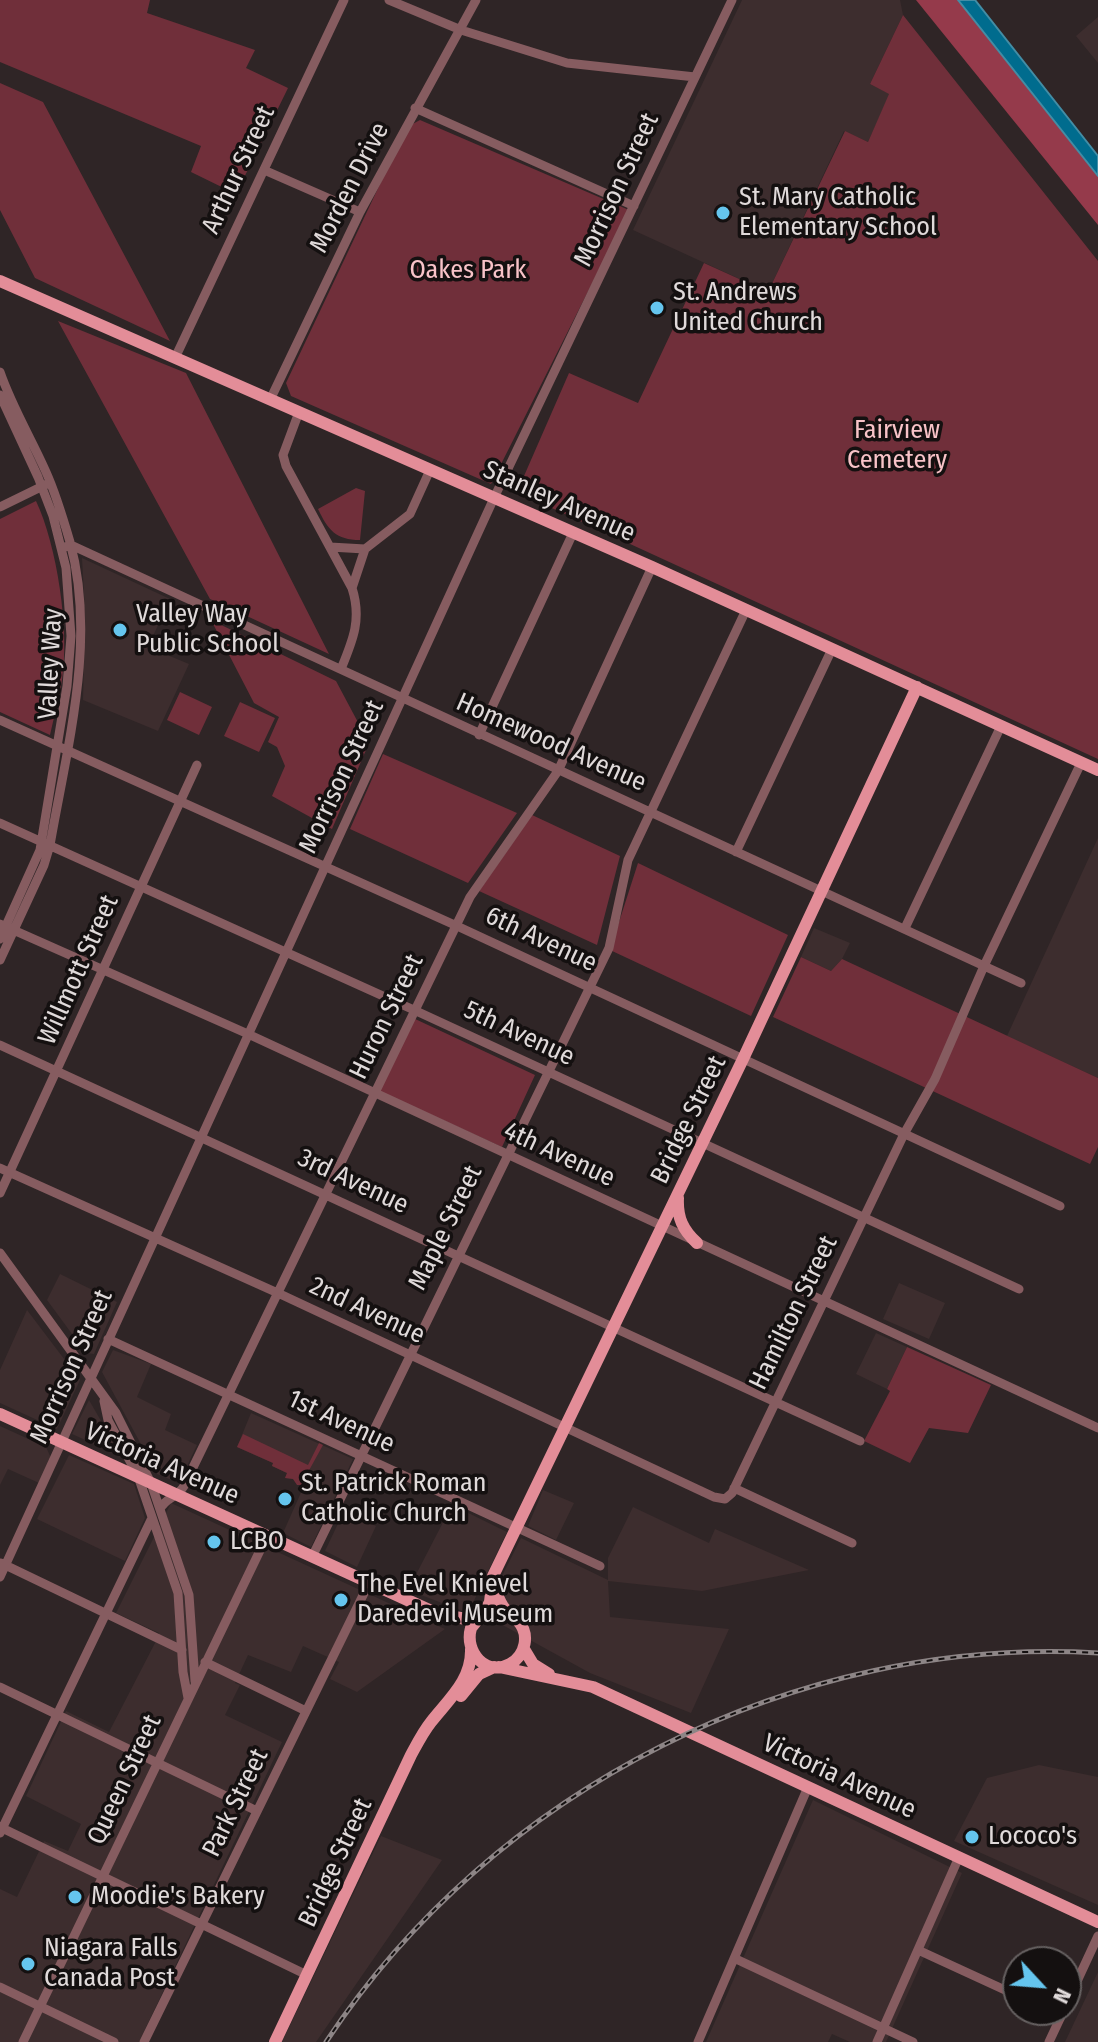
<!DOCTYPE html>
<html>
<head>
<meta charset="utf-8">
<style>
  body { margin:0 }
  #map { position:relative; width:1098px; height:2042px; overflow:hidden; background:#2f2526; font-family:"Fira Sans Condensed",sans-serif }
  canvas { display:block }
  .north { position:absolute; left:1002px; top:1946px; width:80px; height:80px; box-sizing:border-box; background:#141010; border:2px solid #666161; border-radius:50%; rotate:116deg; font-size:22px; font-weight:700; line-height:32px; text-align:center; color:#e0dada }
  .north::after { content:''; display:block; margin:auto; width:28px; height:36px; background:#65c5ee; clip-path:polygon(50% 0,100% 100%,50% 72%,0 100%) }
</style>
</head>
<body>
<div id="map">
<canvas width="1098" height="2042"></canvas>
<div class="north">N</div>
</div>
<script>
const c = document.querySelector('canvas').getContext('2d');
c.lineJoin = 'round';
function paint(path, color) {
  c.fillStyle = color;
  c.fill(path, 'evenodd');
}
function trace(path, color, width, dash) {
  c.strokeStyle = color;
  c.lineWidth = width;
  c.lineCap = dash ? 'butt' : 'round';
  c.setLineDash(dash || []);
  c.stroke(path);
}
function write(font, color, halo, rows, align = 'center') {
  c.font = font + ' "Fira Sans Condensed",sans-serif';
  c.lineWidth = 7;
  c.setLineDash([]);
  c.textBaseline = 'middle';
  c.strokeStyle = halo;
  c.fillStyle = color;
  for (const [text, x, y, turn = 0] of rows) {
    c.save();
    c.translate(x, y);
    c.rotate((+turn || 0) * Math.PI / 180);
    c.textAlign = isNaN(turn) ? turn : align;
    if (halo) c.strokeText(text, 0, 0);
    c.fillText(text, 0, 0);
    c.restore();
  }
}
paint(new Path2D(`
  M 742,0 L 900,0 L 903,15 L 870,84 L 890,94 L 868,142 L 844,131 L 768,292 L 633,230 Z
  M 1098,17 L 1098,63 L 1076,36 Z
  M 82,558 L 170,599 L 148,647 L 189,664 L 158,731 L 83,700 L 85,613 Z
  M 1098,838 L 1098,1078 L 1007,1036 Z
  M 814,928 L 850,943 L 842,959 L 831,971 L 801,957 Z
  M 60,1274 L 117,1302 L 94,1354 L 86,1353 L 47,1300 Z
  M 899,1283 L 945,1303 L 929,1339 L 883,1319 Z
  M 27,1310 L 80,1380 L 57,1429 L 0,1403 L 0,1370 Z
  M 876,1333 L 907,1347 L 887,1389 L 856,1374 Z
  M 113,1350 L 151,1364 L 137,1397 L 171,1414 L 165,1430 L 197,1445 L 179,1483 L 157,1474 L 102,1372 Z
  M 89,1400 L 116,1447 L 114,1453 L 72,1434 Z
  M 251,1413 L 353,1459 L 311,1547 L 283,1533 L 303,1488 L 293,1479 L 285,1478 L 287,1473 L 272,1466 L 273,1463 L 237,1447 Z
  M 0,1426 L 46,1447 L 51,1458 L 39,1483 L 8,1469 L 0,1485 Z
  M 69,1455 L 134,1484 L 145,1518 L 125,1561 L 37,1519 Z
  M 543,1490 L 574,1503 L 556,1540 L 528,1526 Z
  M 171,1503 L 445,1629 L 357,1692 L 330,1679 L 339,1662 L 303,1646 L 291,1672 L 248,1655 L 235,1683 L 240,1685 L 225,1715 L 282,1742 L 139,2042 L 0,2042 L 0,1889 L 17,1897 L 44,1841 L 68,1851 L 81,1824 L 26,1796 L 66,1711 L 109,1732 L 155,1643 L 159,1633 L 116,1613 Z
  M 452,1505 L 507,1532 L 468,1613 L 408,1590 Z
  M 633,1507 L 709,1543 L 715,1529 L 809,1570 L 702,1591 L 608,1581 L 610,1617 L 729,1629 L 691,1713 L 590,1673 L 499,1623 L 498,1584 L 521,1538 L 608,1580 L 608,1558 Z
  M 344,1511 L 376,1526 L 357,1567 L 325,1551 Z
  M 1039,1765 L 1098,1777 L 1098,1905 L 954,1841 L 987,1778 Z
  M 813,1800 L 962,1873 L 886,2042 L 850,2042 L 832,2034 L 828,2042 L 706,2042 Z
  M 381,1836 L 442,1860 L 316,2042 L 282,2042 Z
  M 1098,1972 L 1098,2042 L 1065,2042 Z`), '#3d2d2e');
paint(new Path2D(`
  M 0,0 L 150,0 L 147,13 L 255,50 L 246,68 L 288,88 L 236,194 L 191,172 L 201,146 L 0,62 Z
  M 903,15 L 1098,261 L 1098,759 L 517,492 L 569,373 L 638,403 L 704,263 L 768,292 L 845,131 L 868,142 L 889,94 L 870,84 Z
  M 0,83 L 43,102 L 170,341 L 35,278 L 0,210 Z
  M 420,120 L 629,210 L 491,484 L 291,396 L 286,383 L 407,127 Z
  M 58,321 L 186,373 L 329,654 L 210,599 Z
  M 356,488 L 365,491 L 360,540 C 336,540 328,530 318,509 Z
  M 36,501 C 57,545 70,631 62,680 C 59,698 54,717 50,735 L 0,712 L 0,519 Z
  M 211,620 L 336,681 L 369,743 L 332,829 L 272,796 L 285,766 L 277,747 L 268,742 L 279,717 L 254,703 Z
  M 180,692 L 212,707 L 199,735 L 167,720 Z
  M 240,702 L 275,718 L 259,752 L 224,736 Z
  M 383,754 L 517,813 L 468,883 L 350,829 Z
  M 532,815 L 620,856 L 597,945 L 479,891 Z
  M 638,863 L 788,935 L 751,1016 L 610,950 Z
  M 801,957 L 831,971 L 842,959 L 1098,1078 L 1098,1147 L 1090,1164 L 773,1017 Z
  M 413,1018 L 535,1075 L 502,1147 L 379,1091 Z
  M 907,1347 L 991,1385 L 968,1433 L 929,1428 L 910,1463 L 864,1441 L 890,1391 L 887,1389 Z
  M 243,1434 L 308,1465 L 319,1443 L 323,1445 L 307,1474 L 305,1485 L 297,1485 L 293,1479 L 285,1478 L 287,1473 L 272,1466 L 273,1463 L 237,1447 Z`), '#702f3a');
paint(new Path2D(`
  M 916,0 L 962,0 L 1098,172 L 1098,225 Z`), '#953a4b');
const water = new Path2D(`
  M 958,0 L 975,0 L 1098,156 L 1098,176 Z`);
paint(water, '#006c8e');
trace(water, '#438da5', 2);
trace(new Path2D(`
  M 389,0 L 461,30 L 567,63 L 695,77
  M 415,108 L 634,206
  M 264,170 L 360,212
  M 175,358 L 344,0
  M 0,372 C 12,407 31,438 46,472 C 56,494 63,518 70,542 C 97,640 67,747 50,845 L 44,865 L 0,960
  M 0,395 L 38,477 L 53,516 L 66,568 L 71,636 L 67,686 L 40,850 L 0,939
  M 270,400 L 360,212 L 476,0
  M 299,412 L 283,455 L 286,466 L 352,588 C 362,619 353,640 341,669
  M 0,507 L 47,484
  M 330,547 L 365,549
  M 62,548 L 71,545 L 1021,983
  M 352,588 L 365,549 L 410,514 L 430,470
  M 0,720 L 457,926 L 1060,1206
  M 479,735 L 573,533
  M 0,823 L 414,1010 L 1019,1289
  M 736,852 L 832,649
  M 0,924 L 248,1034 L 1098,1428
  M 905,928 L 1001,726
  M 0,1045 L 860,1441
  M 0,1168 L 280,1294 L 714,1497 L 725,1499 L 732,1493 L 904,1134 L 935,1079 L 984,966 L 1081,763
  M 0,1193 L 197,765
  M 0,1253 L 116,1413 L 151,1483 L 189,1595 L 195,1681
  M 108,1339 L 600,1566
  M 104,1401 L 108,1420 L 138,1476 L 178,1593 L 183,1672 L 188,1698
  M 734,1488 L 852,1543
  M 160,1509 C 166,1497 177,1498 184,1486 L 470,897 L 558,771 L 652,567
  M 312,1557 L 609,948 L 628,860 L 746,610
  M 1,1563 L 182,1650
  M 0,1577 L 494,498 L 732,0
  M 205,1662 L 306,1711
  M 0,1687 L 257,1811
  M 0,1827 L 307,1975
  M 0,1833 L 151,1520
  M 918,1950 L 1018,1996
  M 736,1959 L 913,2042
  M 0,1987 L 114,2042
  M 1066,2005 L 1098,1936
  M 1047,2010 L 1061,2016
  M 23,2042 L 267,1536
  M 144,2042 L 369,1583
  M 698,2042 L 808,1787
  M 877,2042 L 959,1857
  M 1049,2042 L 1064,2010`), '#865c60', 9);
trace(new Path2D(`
  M 0,281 L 652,567 L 1098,770
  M 678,1198 C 677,1218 683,1230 697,1243
  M 0,1414 L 438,1614 L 466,1619 L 479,1617
  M 497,1585 C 497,1592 497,1597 501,1603 C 505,1612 512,1614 518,1621 C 530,1634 526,1655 510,1664 C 486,1677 464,1652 471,1628 C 480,1614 492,1609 507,1613
  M 484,1614 L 490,1602 L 493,1576 L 743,1059 L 917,687
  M 524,1649 L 533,1664 L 549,1674
  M 499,1667 L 593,1687 L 1098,1922
  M 461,1696 L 479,1674 L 494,1667
  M 275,2042 L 411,1755 C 417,1744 423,1732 431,1722 C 449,1699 472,1680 471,1649`), '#e38d98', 12);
const rail = new Path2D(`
  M 326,2042 C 492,1790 796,1635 1098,1653`);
trace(rail, '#8d8586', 5);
trace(rail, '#141010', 2, [6]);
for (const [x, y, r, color] of [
  [723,213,8,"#65c5ee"],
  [657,308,8,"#65c5ee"],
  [120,630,8,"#65c5ee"],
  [285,1499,8,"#65c5ee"],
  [214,1542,8,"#65c5ee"],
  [341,1600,8,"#65c5ee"],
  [972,1837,8,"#65c5ee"],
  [75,1897,8,"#65c5ee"],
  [28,1964,8,"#65c5ee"]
]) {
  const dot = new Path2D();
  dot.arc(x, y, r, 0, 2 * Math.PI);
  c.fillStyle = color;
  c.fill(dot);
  trace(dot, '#141010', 3);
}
write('26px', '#e0dada', '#141010', [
  ["Arthur Street",239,170,-65],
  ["Morden Drive",350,188,-63],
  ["Morrison Street",617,190,-65],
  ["Stanley Avenue",559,502,24],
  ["Valley Way",51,664,-87],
  ["Homewood Avenue",551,743,24],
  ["Morrison Street",342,777,-65],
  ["6th Avenue",541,940,25],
  ["Willmott Street",79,970,-66],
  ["Huron Street",387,1017,-64],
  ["5th Avenue",519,1034,25],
  ["Bridge Street",689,1120,-64],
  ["4th Avenue",559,1155,25],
  ["3rd Avenue",353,1182,25],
  ["Maple Street",446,1228,-64],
  ["2nd Avenue",367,1311,25],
  ["Hamilton Street",794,1313,-64],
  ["Morrison Street",72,1367,-66],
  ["1st Avenue",341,1422,25],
  ["Victoria Avenue",162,1464,24],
  ["Victoria Avenue",839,1777,25],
  ["Queen Street",125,1780,-65],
  ["Park Street",236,1803,-64],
  ["Bridge Street",336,1863,-65]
]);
write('26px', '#e0dada', '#141010', [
  ["St. Mary Catholic",739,198],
  ["Elementary School",739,228],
  ["St. Andrews",673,293],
  ["United Church",673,323],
  ["Valley Way",136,615],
  ["Public School",136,645],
  ["St. Patrick Roman",301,1484],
  ["Catholic Church",301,1514],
  ["LCBO",230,1542],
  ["The Evel Knievel",357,1585],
  ["Daredevil Museum",357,1615],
  ["Lococo's",988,1837],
  ["Moodie's Bakery",91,1897],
  ["Niagara Falls",44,1949],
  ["Canada Post",44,1979]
], 'left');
write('26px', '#f8c3c8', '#141010', [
  ["Oakes Park",468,271],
  ["Fairview",897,431],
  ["Cemetery",897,461]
]);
</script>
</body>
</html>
